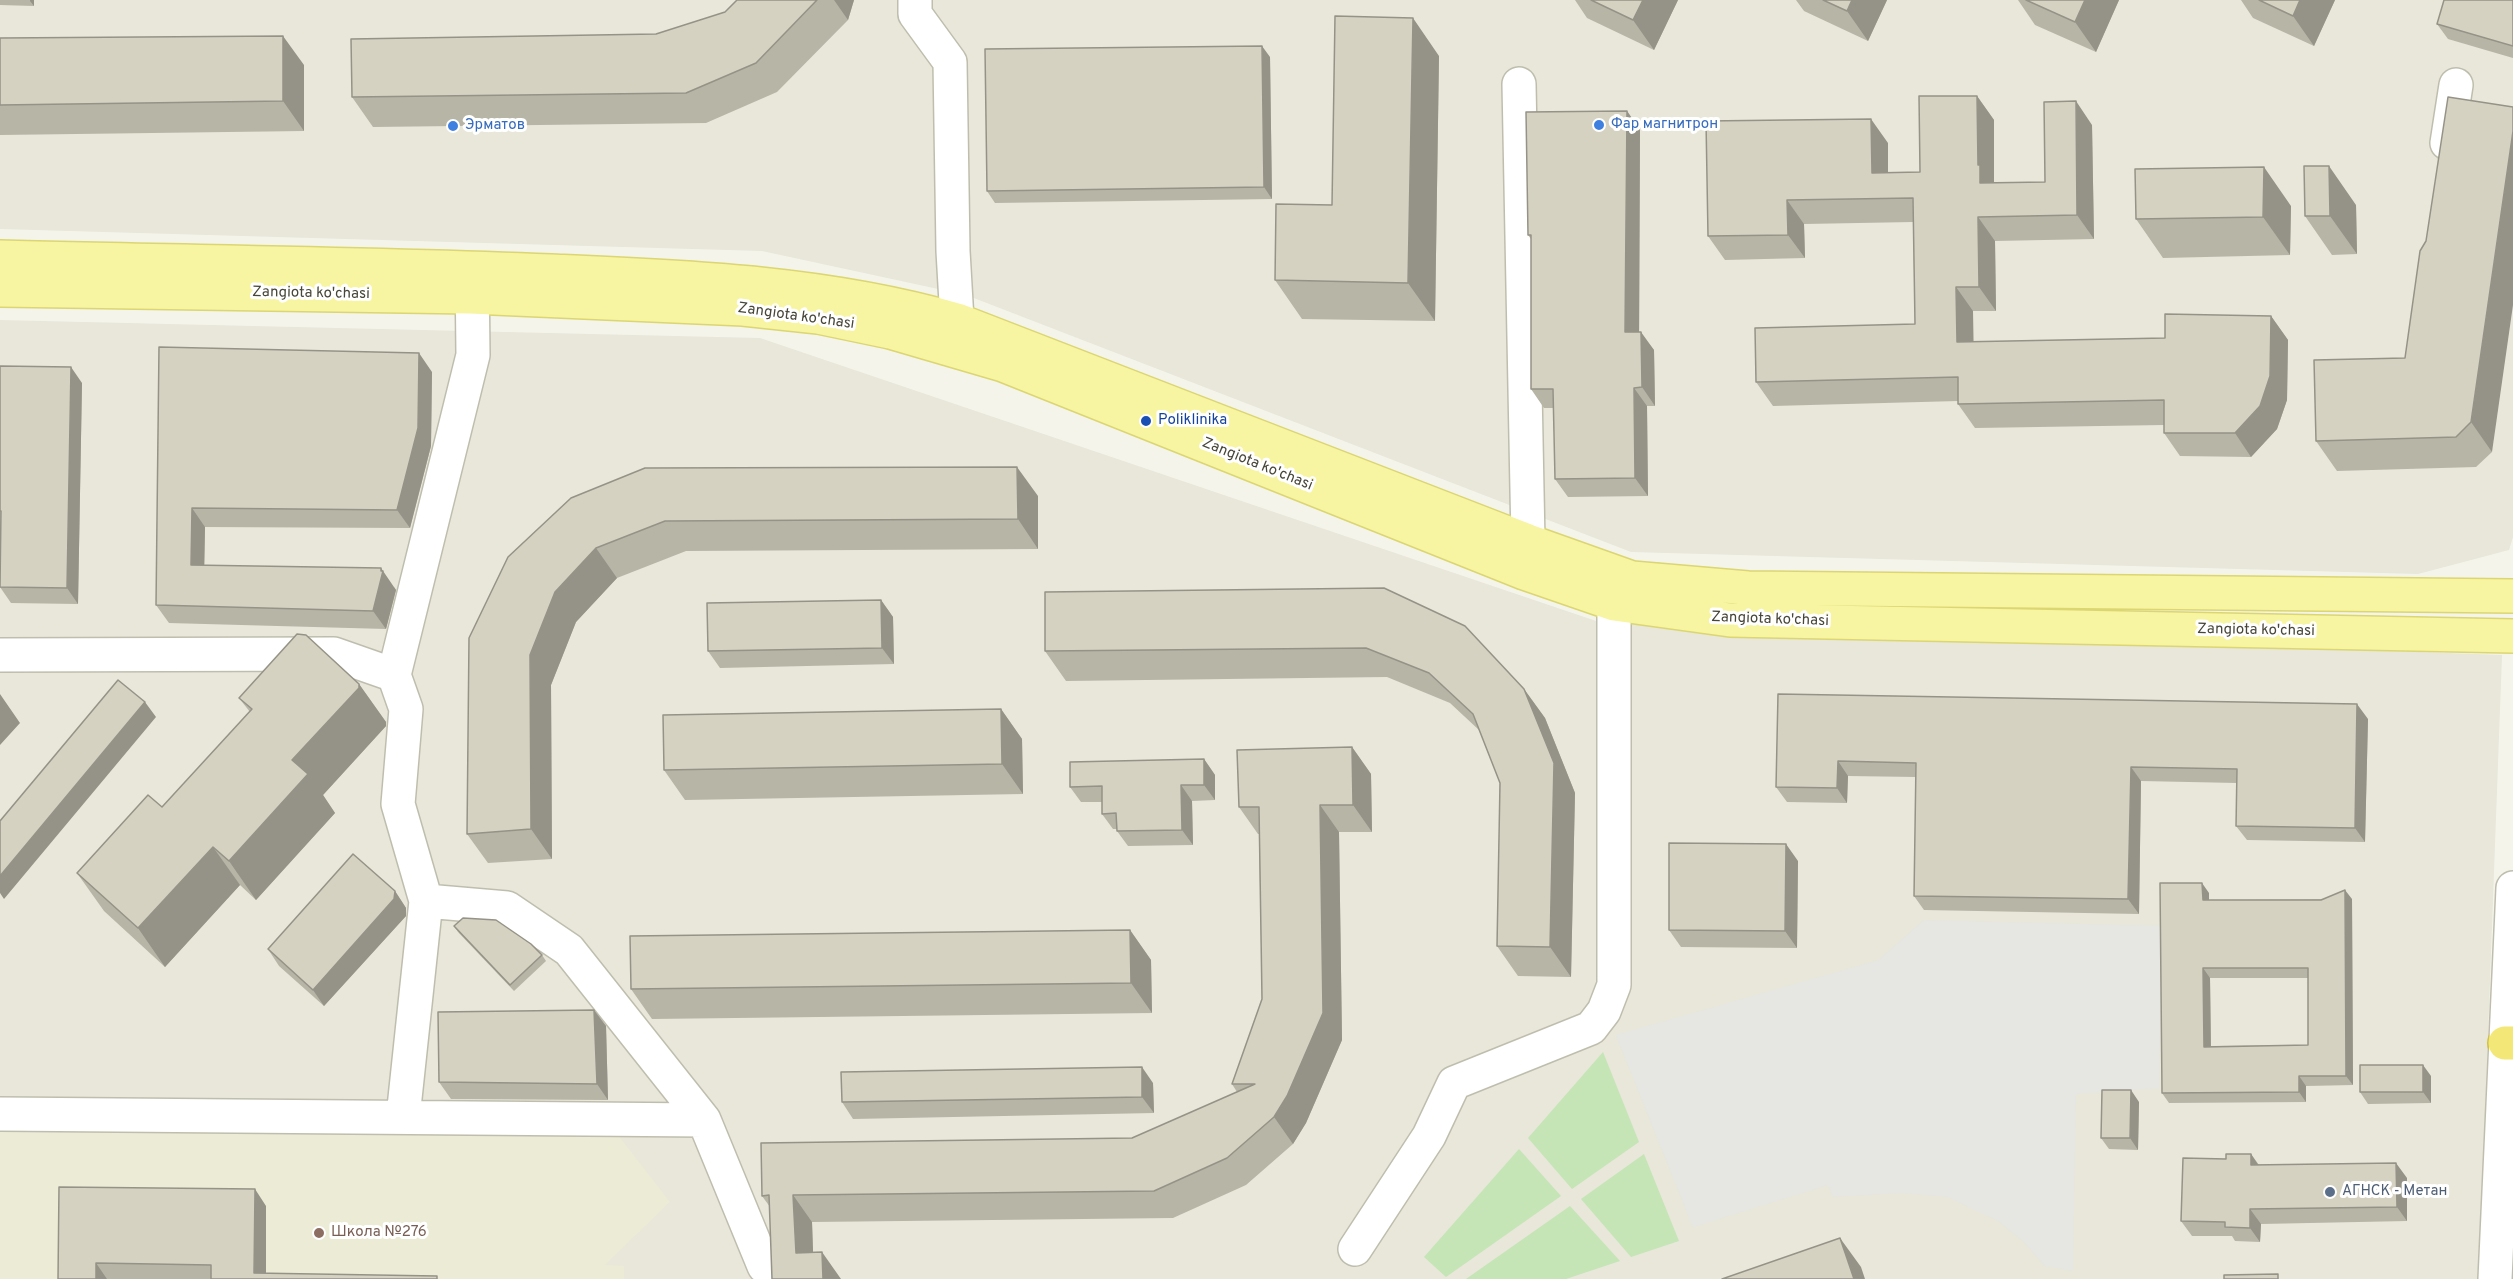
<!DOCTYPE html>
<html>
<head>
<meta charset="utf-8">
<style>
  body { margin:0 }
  canvas { display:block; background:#f4f4eb }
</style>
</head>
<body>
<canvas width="2513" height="1279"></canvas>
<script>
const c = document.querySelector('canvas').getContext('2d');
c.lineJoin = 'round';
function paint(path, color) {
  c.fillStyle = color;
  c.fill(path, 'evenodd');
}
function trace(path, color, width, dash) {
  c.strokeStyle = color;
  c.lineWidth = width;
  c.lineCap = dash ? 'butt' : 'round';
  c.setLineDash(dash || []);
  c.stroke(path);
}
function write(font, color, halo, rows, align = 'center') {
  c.font = font + ' Overpass,sans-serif';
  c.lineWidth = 6;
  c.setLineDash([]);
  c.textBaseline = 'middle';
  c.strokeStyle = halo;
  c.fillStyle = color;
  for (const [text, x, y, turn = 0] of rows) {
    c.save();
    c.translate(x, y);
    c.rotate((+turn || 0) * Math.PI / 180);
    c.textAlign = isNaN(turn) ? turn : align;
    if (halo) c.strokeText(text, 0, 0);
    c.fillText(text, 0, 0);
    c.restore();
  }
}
paint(new Path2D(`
  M 0,0 L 2513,0 L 2513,537 L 2509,550 L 2418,574 L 1631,552 L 966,295 L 762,251 L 0,229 Z
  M 0,320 L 760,338 L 1599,622 L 2502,655 L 2479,1279 L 0,1279 Z`), '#e8e7da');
paint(new Path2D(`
  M 0,1127 L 618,1135 L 670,1202 L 605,1265 L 624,1266 L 624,1279 L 0,1279 Z`), '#ecebd6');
paint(new Path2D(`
  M 1603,1052 L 1639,1142 L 1572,1189 L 1528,1138 Z
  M 1519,1149 L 1561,1196 L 1446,1277 L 1424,1257 Z
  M 1644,1154 L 1679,1241 L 1631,1257 L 1581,1199 Z
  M 1570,1206 L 1620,1261 L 1566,1279 L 1466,1279 Z`), '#c5e5b7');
paint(new Path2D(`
  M 1924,920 L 2162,926 L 2159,1088 L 2076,1094 L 2073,1271 L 2045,1266 L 2023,1241 L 1998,1221 L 1948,1197 L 1902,1193 L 1833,1197 L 1828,1185 L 1693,1227 L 1616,1035 L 1879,960 Z`), '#e6e6e2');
const minor = new Path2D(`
  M 915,0 L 915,14 L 950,62 L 953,251 L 957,320 L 961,347
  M 1519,84 L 1528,541 L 1525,568
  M 2447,143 L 2456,85
  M 0,655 L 334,654 L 394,675 L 406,709 L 398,804 L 426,901 L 507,908 L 569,950 L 704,1120 L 764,1266
  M 394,675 L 473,355 L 472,269
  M 0,1114 L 704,1120
  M 403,1117 L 426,901
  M 1355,1249 L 1429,1136 L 1454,1083 L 1591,1028 L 1604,1011 L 1614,985 L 1614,604
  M 2495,1279 L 2513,888`);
const major = new Path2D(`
  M 0,257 C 183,262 367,263 551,271 C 687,277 825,282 957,320 L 1528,541 L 1632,578 L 1748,588 L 2513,596
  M 0,290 L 471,297 L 743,309 L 818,317 L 890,332 L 1003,365 L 1524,573 L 1614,604 L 1730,620 L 2513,636`);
const highway = new Path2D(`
  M 2505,1043 L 2513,1043`);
trace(minor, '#bfbeae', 36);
trace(major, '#dbd672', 36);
trace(highway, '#d2c147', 36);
trace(minor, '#fff', 33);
trace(major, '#f7f4a2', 33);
trace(highway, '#f3e877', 33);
paint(new Path2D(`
  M 0,0 L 34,0 L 34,6 L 0,5 Z
  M 737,0 L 854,0 L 848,20 L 777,92 L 706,123 L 373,127 L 352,97 L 656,34 L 725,12 Z
  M 1575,0 L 1678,0 L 1654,50 L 1587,18 Z
  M 1796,0 L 1887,0 L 1868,41 L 1804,11 Z
  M 2018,0 L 2119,0 L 2096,52 L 2035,25 Z
  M 2241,0 L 2335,0 L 2314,46 L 2253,18 Z
  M 2513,0 L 2513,58 L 2448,39 L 2437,24 Z
  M 0,38 L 304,65 L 304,131 L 0,135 Z
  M 1439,56 L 1435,321 L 1302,319 L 1275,280 L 1332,205 Z
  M 1270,57 L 1272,199 L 995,203 L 987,191 Z
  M 1977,96 L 1994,120 L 1994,183 L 2045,182 L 2092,125 L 2094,239 L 1995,241 L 1996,311 L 1973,311 L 1973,342 L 2165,338 L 2271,316 L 2288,340 L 2287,400 L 2277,429 L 2251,457 L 2180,456 L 2164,433 L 2164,425 L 1975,428 L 1958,404 L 1958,401 L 1773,406 L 1756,382 L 1915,324 L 1913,222 L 1804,224 L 1805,258 L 1725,260 L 1708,236 L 1888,143 L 1888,173 L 1920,172 Z
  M 1627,111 L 1640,130 L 1639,332 L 1654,350 L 1655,406 L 1647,406 L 1648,496 L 1568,497 L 1555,479 L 1554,408 L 1544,408 L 1531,389 L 1531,239 L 1528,235 Z
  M 2356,205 L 2357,254 L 2332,255 L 2305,216 Z
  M 2291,206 L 2290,255 L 2163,258 L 2136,219 Z
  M 2426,241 L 2492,452 L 2476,467 L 2337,471 L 2316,441 L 2405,358 Z
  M 159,347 L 432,372 L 431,446 L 410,528 L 205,527 L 204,565 L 394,587 L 396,590 L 386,629 L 169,623 L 156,605 Z
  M 0,366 L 82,383 L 78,604 L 11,603 L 0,587 Z
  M 1038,496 L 1038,549 L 686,551 L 617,578 L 576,622 L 551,685 L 552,859 L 488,863 L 467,834 L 571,498 Z
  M 1384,588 L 1524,689 L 1545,718 L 1575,793 L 1571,977 L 1518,976 L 1497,946 L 1500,783 L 1479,730 L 1450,703 L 1387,677 L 1066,681 L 1045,651 Z
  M 881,600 L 893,617 L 894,664 L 720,668 L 708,651 Z
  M 359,684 L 386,722 L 386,726 L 323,795 L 335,813 L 256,900 L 240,885 L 165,967 L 104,911 L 77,873 L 162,807 L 250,712 L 239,698 Z
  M 1778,694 L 2368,719 L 2365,842 L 2247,840 L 2236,826 L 2237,783 L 2141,781 L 2139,914 L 1924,910 L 1914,896 L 1916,777 L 1848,776 L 1847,803 L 1787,802 L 1776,787 Z
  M 1001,709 L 1022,739 L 1023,794 L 685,800 L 664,770 Z
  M 1352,747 L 1371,774 L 1372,832 L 1339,832 L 1342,1040 L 1306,1123 L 1293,1144 L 1246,1185 L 1173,1218 L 812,1222 L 813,1253 L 823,1279 L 762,1196 L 1132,1138 L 1237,1092 L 1232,1084 L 1262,999 L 1259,834 L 1258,834 L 1239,807 Z
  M 1204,759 L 1215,775 L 1215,800 L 1192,801 L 1193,845 L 1128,846 L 1117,831 L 1117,829 L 1113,829 L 1102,814 L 1102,802 L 1081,802 L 1070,787 Z
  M 1798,861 L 1797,948 L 1681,947 L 1669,930 Z
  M 395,891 L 406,908 L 406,916 L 324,1006 L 279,966 L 268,949 Z
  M 2209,893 L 2209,900 L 2352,899 L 2353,1085 L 2306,1086 L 2306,1102 L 2169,1103 L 2162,1093 ZM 2210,978 L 2308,978 L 2308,1045 L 2211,1046 Z
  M 454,926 L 542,955 L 546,961 L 514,991 L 458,932 Z
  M 1130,930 L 1151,960 L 1152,1013 L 652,1019 L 631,989 Z
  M 594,1010 L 606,1026 L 608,1100 L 451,1099 L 439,1082 Z
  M 2431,1076 L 2431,1103 L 2368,1104 L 2360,1092 Z
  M 1153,1083 L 1154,1113 L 853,1119 L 842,1102 Z
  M 2139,1102 L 2138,1150 L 2109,1149 L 2101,1138 Z
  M 2251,1154 L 2259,1165 L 2407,1178 L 2407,1221 L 2261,1224 L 2260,1242 L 2235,1241 L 2232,1236 L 2192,1236 L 2181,1221 L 2226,1159 Z
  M 59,1187 L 266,1206 L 266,1274 L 440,1279 L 58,1279 Z`), '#b7b5a6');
paint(new Path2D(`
  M 30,0 L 34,0 L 34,6 L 30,1 Z
  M 834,0 L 854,0 L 848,20 Z
  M 1643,0 L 1678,0 L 1654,50 L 1633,20 Z
  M 1852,0 L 1887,0 L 1868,41 L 1847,11 Z
  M 2085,0 L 2119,0 L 2096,52 L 2075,22 Z
  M 2300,0 L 2335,0 L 2314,46 L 2293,16 Z
  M 1413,18 L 1439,56 L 1435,321 L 1408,283 Z
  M 283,36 L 304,65 L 304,131 L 283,101 Z
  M 1262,46 L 1270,57 L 1272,199 L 1264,187 Z
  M 1977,96 L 1994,120 L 1994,185 L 1980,183 L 1978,165 Z
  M 2076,101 L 2092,125 L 2094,239 L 2077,215 Z
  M 1627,111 L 1640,130 L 1639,350 L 1625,332 Z
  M 1871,119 L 1888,143 L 1888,197 L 1872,173 Z
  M 2513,131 L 2513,305 L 2492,452 L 2471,422 Z
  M 2329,166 L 2356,205 L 2357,254 L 2330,216 Z
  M 2264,167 L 2291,206 L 2290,255 L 2263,217 Z
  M 1787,200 L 1804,224 L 1805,258 L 1788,235 Z
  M 1978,217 L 1995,241 L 1996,311 L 1979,287 Z
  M 1956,287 L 1973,311 L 1974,366 L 1957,342 Z
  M 2271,316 L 2288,340 L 2287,400 L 2277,429 L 2251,457 L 2235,433 Z
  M 1641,332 L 1654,350 L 1655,406 L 1642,387 Z
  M 419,353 L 432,372 L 431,446 L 410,528 L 397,510 Z
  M 71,367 L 82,383 L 78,604 L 67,588 Z
  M 1634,388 L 1647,406 L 1648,496 L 1635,478 Z
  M 1017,467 L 1038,496 L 1038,549 L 1018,519 Z
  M 192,508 L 205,527 L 204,584 L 191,565 Z
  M 596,548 L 617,578 L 576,622 L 551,685 L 552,859 L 531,829 L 530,655 L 555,592 Z
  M 381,568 L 396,590 L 386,629 L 373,611 Z
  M 881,600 L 893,617 L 894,664 L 882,648 Z
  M 359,684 L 386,722 L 386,726 L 323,795 L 335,813 L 256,900 L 229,861 L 292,760 Z
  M 1524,689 L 1545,718 L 1575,793 L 1571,977 L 1550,947 Z
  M 0,694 L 20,723 L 0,745 Z
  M 145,702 L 156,717 L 4,899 L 0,893 L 0,876 Z
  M 2357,704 L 2368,719 L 2365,842 L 2355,828 Z
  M 1001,709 L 1022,739 L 1023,794 L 1002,764 Z
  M 1352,747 L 1371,774 L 1372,832 L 1353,805 Z
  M 1204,759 L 1215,775 L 1215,800 L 1204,785 Z
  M 1838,761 L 1848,776 L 1847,803 L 1837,788 Z
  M 2131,767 L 2141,781 L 2139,914 L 2128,899 Z
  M 1181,785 L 1192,801 L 1193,845 L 1182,830 Z
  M 1320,805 L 1339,832 L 1342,1040 L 1306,1123 L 1293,1144 L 1274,1117 Z
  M 1786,844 L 1798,861 L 1797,948 L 1785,931 Z
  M 213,847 L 240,885 L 165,967 L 138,928 Z
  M 2202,883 L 2209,893 L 2209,910 L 2203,900 Z
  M 2345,890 L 2352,899 L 2353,1085 L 2346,1076 Z
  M 395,891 L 406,908 L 406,916 L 324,1006 L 313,990 Z
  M 1130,930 L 1151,960 L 1152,1013 L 1131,983 Z
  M 2203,968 L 2210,978 L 2211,1056 L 2204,1047 Z
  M 594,1010 L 606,1026 L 608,1100 L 597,1084 Z
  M 2423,1065 L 2431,1076 L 2431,1103 L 2423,1092 Z
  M 1142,1067 L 1153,1083 L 1154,1113 L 1142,1097 Z
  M 2299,1076 L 2306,1086 L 2306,1102 L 2299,1092 Z
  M 2131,1090 L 2139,1102 L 2138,1150 L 2130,1138 Z
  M 2251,1154 L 2261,1169 L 2251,1165 Z
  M 2396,1163 L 2407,1178 L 2407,1221 L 2397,1207 Z
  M 255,1189 L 266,1206 L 266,1279 L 254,1273 Z
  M 793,1195 L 812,1222 L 814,1279 L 796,1253 Z
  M 2250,1209 L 2261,1224 L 2260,1242 L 2250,1228 Z
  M 1840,1238 L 1861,1267 L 1865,1279 L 1854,1279 Z
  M 822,1252 L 841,1279 L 823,1279 Z
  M 96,1263 L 107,1279 L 96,1279 Z`), '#959387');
const building = new Path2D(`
  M 737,0 L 817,0 L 756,63 L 686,93 L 352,97 L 351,39 L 656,34 L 725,12 Z
  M 1591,0 L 1643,0 L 1633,20 Z
  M 1823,0 L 1852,0 L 1847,11 Z
  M 2026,0 L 2085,0 L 2075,22 Z
  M 2259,0 L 2300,0 L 2293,16 Z
  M 2444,0 L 2513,0 L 2513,46 L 2437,24 Z
  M 1335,16 L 1413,18 L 1408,283 L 1275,280 L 1276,204 L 1332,205 Z
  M 283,36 L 283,101 L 0,105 L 0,38 Z
  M 1262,46 L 1264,187 L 987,191 L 985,49 Z
  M 1919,96 L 1977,96 L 1978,165 L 1980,165 L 1980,183 L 2045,182 L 2044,102 L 2076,101 L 2077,215 L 1978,217 L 1979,287 L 1956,287 L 1957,342 L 2165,338 L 2165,314 L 2271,316 L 2270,376 L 2260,406 L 2235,433 L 2164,433 L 2164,400 L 1958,404 L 1958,377 L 1756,382 L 1755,328 L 1915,324 L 1913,198 L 1787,200 L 1788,235 L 1708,236 L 1706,121 L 1871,119 L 1872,173 L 1920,172 Z
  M 2448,97 L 2513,107 L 2513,131 L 2471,422 L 2456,437 L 2316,441 L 2314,360 L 2405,358 L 2420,251 L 2426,241 Z
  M 1627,111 L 1625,332 L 1641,332 L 1642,387 L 1634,388 L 1635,478 L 1555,479 L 1553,389 L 1531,389 L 1531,235 L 1528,235 L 1526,112 Z
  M 2304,166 L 2329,166 L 2330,216 L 2305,216 Z
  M 2264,167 L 2263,217 L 2136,219 L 2135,169 Z
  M 159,347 L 419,353 L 418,428 L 397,510 L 192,508 L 191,565 L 381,568 L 381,571 L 383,571 L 373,611 L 156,605 Z
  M 0,366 L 71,367 L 67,588 L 0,587 L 1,511 L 0,511 Z
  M 1017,467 L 1018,519 L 665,521 L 596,548 L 555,592 L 530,655 L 531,829 L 467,834 L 469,638 L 508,557 L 571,498 L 645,468 Z
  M 1384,588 L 1465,626 L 1524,689 L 1554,763 L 1550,947 L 1497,946 L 1500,783 L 1473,714 L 1429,673 L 1366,648 L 1045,651 L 1045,592 Z
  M 881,600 L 882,648 L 708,651 L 707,603 Z
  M 297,634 L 306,635 L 359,684 L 359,688 L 292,760 L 308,774 L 229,861 L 213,847 L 138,928 L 77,873 L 148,795 L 162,807 L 252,709 L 239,698 Z
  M 118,680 L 145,702 L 0,876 L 0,821 Z
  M 1778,694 L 2357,704 L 2355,828 L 2236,826 L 2237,769 L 2131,767 L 2128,899 L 1914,896 L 1916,763 L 1838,761 L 1837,788 L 1776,787 Z
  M 1001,709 L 1002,764 L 664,770 L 663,715 Z
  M 1352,747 L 1353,805 L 1320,805 L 1323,1013 L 1287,1096 L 1274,1117 L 1227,1158 L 1154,1191 L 793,1195 L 796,1253 L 822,1252 L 823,1279 L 772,1279 L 769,1195 L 762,1196 L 761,1143 L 1132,1138 L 1255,1084 L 1232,1084 L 1262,999 L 1259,807 L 1239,807 L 1237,750 Z
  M 1204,759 L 1204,785 L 1181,785 L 1182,830 L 1117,831 L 1116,813 L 1102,814 L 1102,786 L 1070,787 L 1070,762 Z
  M 1669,843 L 1786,844 L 1785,931 L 1669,930 Z
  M 353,854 L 395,891 L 394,899 L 313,990 L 268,949 Z
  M 2160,883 L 2202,883 L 2203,900 L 2321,900 L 2345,890 L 2346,1076 L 2299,1076 L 2299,1092 L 2162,1093 ZM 2203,968 L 2308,968 L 2308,1045 L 2204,1047 Z
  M 463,918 L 496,920 L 531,944 L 542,955 L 510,985 L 454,926 Z
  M 1130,930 L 1131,983 L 631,989 L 630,936 Z
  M 594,1010 L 597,1084 L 439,1082 L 438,1012 Z
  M 2360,1065 L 2423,1065 L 2423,1092 L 2360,1092 Z
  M 1142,1067 L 1142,1097 L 842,1102 L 841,1072 Z
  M 2102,1090 L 2131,1090 L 2130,1138 L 2101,1138 Z
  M 2226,1154 L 2251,1154 L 2251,1165 L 2396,1163 L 2397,1207 L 2250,1209 L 2250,1228 L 2225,1227 L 2225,1222 L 2181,1221 L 2183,1158 L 2226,1159 Z
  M 59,1187 L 255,1189 L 254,1273 L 437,1276 L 437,1279 L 211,1279 L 211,1265 L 96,1263 L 96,1279 L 58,1279 Z
  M 1840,1238 L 1854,1279 L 1722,1279 Z
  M 2278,1274 L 2278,1279 L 2224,1279 L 2224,1275 Z`);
paint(building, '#d5d2c1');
trace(building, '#959387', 1.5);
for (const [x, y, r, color] of [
  [1599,125,6,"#3f7fe0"],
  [453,126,6,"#3f7fe0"],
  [1146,421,6,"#1a4fb4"],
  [2330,1192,6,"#5c6f8a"],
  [319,1233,6,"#8d6e63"]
]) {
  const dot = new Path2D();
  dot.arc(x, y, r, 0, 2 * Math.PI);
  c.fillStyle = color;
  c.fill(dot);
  trace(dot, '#fff', 2);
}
write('15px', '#366cbe', '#fff', [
  ["Фар магнитрон",1611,125],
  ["Эрматов",465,126]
], 'left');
write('15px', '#484639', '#fff', [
  ["Zangiota ko'chasi",311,294,1],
  ["Zangiota ko'chasi",796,317,8],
  ["Zangiota ko'chasi",1257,465,22],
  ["Zangiota ko'chasi",1770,620,2],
  ["Zangiota ko'chasi",2256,631,1]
]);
write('15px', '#164399', '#fff', [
  ["Poliklinika",1158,421]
], 'left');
write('15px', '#4e5e75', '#fff', [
  ["АГНСК - Метан",2342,1192]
], 'left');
write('15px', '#785e54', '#fff', [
  ["Школа №276",331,1233]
], 'left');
</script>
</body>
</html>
